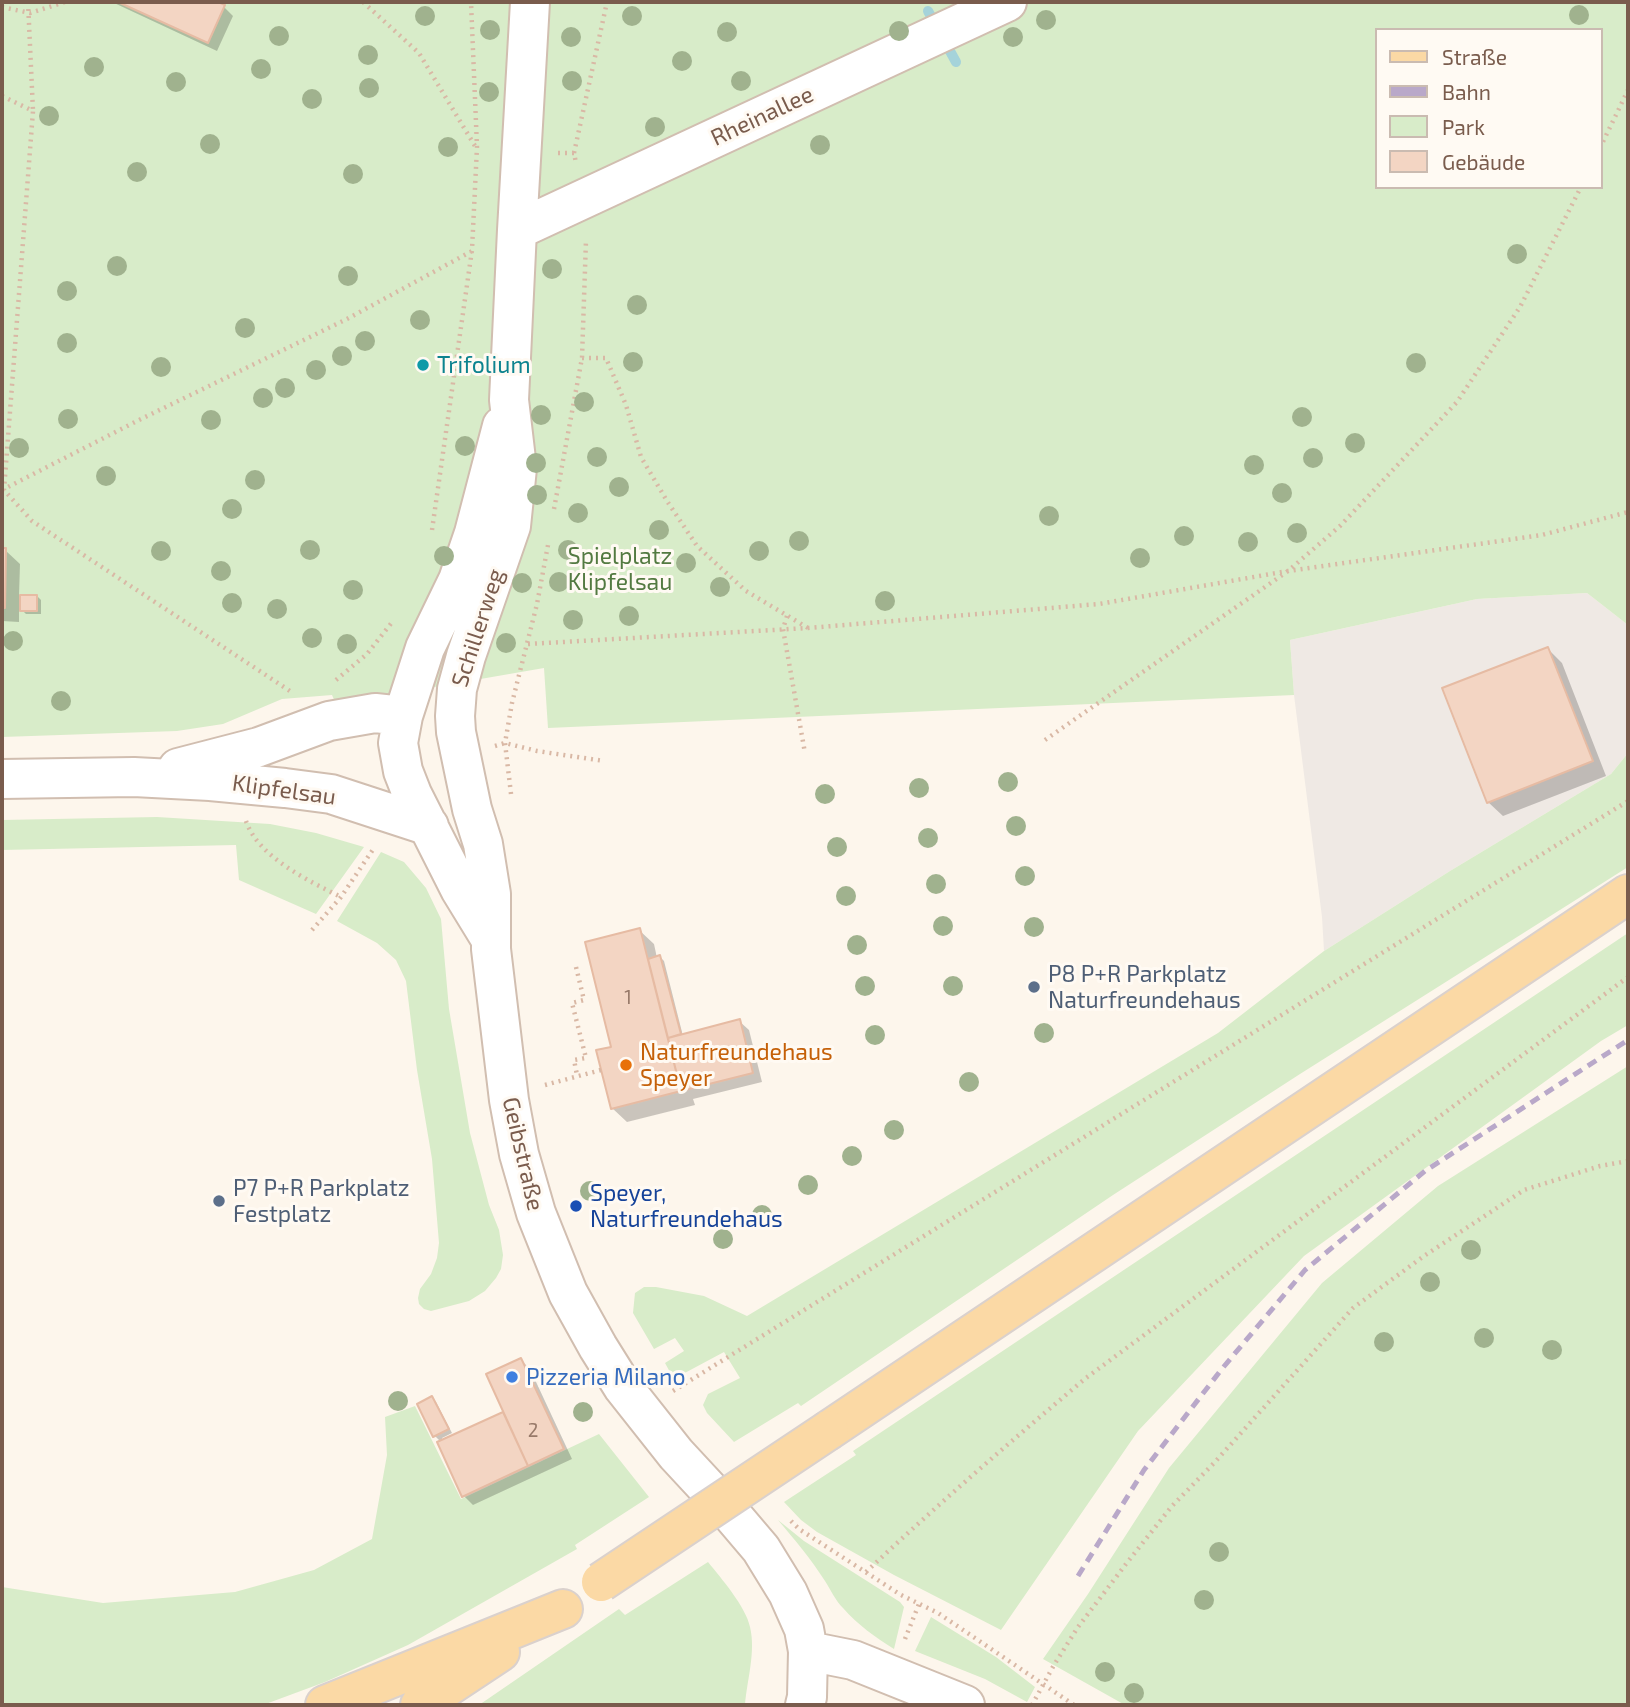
<!DOCTYPE html>
<html>
<head>
<meta charset="utf-8">
<style>
  body { margin:0 }
  #map { position:relative; width:1630px; height:1707px; overflow:hidden; background:#fdf6ec; font-family:"Exo 2",sans-serif }
  canvas { display:block }
  .frame { position:absolute; inset:0; border:4px solid #7a5c4d; pointer-events:none }
  .legend { position:absolute; left:1375px; top:28px; width:228px; height:161px; box-sizing:border-box; background:#fffaf3; border:2px solid #cabbb1; margin:0; padding:9px 12px; list-style:none; font-size:21px; color:#7a5c4d }
  .legend li { display:flex; align-items:center; gap:14px; height:35px }
  .legend b { width:35px; border:2px solid #cabbb1 }
</style>
</head>
<body>
<div id="map">
<canvas width="1630" height="1707"></canvas>
<div class="frame"></div>
<ul class="legend">
<li><b style="height:9px;background:#fbd9a5"></b>Straße</li>
<li><b style="height:9px;background:#b9a8c9"></b>Bahn</li>
<li><b style="height:19px;background:#d8ecc9"></b>Park</li>
<li><b style="height:19px;background:#f3d5c3"></b>Gebäude</li>
</ul>
</div>
<script>
const c = document.querySelector('canvas').getContext('2d');
c.lineJoin = 'round';
function paint(path, color) {
  c.fillStyle = color;
  c.fill(path, 'evenodd');
}
function trace(path, color, width, dash) {
  c.strokeStyle = color;
  c.lineWidth = width;
  c.lineCap = dash ? 'butt' : 'round';
  c.setLineDash(dash || []);
  c.stroke(path);
}
function write(font, color, halo, rows, align = 'center') {
  c.font = font + ' "Exo 2",sans-serif';
  c.lineWidth = 6;
  c.setLineDash([]);
  c.textBaseline = 'middle';
  c.strokeStyle = halo;
  c.fillStyle = color;
  for (const [text, x, y, turn = 0] of rows) {
    c.save();
    c.translate(x, y);
    c.rotate((+turn || 0) * Math.PI / 180);
    c.textAlign = isNaN(turn) ? turn : align;
    if (halo) c.strokeText(text, 0, 0);
    c.fillText(text, 0, 0);
    c.restore();
  }
}
paint(new Path2D(`
  M 1587,593 L 1628,625 L 1628,753 L 1611,774 L 1450,871 L 1324,951 L 1322,917 L 1294,695 L 1290,640 L 1477,599 Z`), '#efe9e4');
paint(new Path2D(`
  M 2,2 L 1628,2 L 1628,625 L 1587,593 L 1477,599 L 1290,640 L 1294,695 L 548,728 L 544,668 L 336,704 L 332,695 L 282,699 L 223,724 L 177,731 L 2,737 ZM 1376,30 L 1600,30 L 1600,187 L 1376,187 Z
  M 1628,753 L 1628,867 L 1300,1074 L 1113,1195 L 801,1406 L 798,1403 L 734,1442 L 707,1413 L 703,1405 L 708,1394 L 740,1378 L 724,1352 L 681,1375 L 671,1374 L 665,1363 L 684,1351 L 675,1338 L 654,1349 L 633,1313 L 635,1293 L 644,1287 L 656,1287 L 704,1296 L 747,1316 L 1218,1033 L 1324,951 L 1450,871 L 1611,774 Z
  M 157,817 L 270,824 L 316,833 L 364,847 L 316,914 L 239,880 L 236,845 L 2,850 L 2,820 Z
  M 381,852 L 404,862 L 426,888 L 441,919 L 449,1009 L 470,1133 L 489,1205 L 499,1230 L 503,1255 L 501,1269 L 496,1278 L 485,1291 L 469,1301 L 431,1311 L 424,1309 L 419,1304 L 418,1298 L 420,1289 L 431,1274 L 437,1258 L 439,1243 L 432,1159 L 417,1070 L 406,981 L 396,960 L 377,943 L 337,921 Z
  M 1628,933 L 1628,1025 L 1601,1041 L 1304,1256 L 1138,1431 L 1001,1630 L 894,1575 L 817,1532 L 801,1520 L 784,1502 L 856,1455 L 853,1451 Z
  M 1628,1066 L 1628,1705 L 1125,1705 L 1043,1659 L 1088,1594 L 1169,1468 L 1322,1283 L 1438,1186 Z
  M 415,1406 L 461,1499 L 599,1434 L 649,1497 L 575,1545 L 577,1549 L 408,1645 L 325,1682 L 263,1705 L 2,1705 L 2,1587 L 103,1603 L 235,1592 L 314,1570 L 372,1539 L 387,1455 L 385,1417 Z
  M 778,1520 L 804,1541 L 900,1602 L 904,1607 L 894,1649 C 875,1637 858,1625 843,1608 C 835,1600 831,1590 825,1581 C 811,1559 795,1540 778,1520 Z
  M 708,1562 C 721,1578 746,1607 750,1627 C 756,1652 747,1680 745,1705 L 479,1705 L 619,1609 L 625,1615 Z
  M 931,1617 L 996,1657 L 1035,1687 L 1027,1702 L 985,1679 L 915,1651 Z`), '#d8ecc9');
paint(new Path2D(`
  M 112,2 L 214,2 L 224,7 L 233,16 L 217,51 Z
  M 2,550 L 5,550 L 20,564 L 19,596 L 37,596 L 41,600 L 41,614 L 26,614 L 19,607 L 19,622 L 2,621 Z
  M 1548,649 L 1562,663 L 1606,776 L 1503,816 L 1488,802 Z
  M 639,930 L 654,944 L 657,958 L 660,957 L 664,961 L 683,1036 L 739,1021 L 749,1030 L 762,1082 L 693,1099 L 695,1105 L 627,1122 L 612,1108 L 613,1048 Z
  M 521,1360 L 530,1369 L 572,1459 L 473,1505 L 464,1496 L 441,1442 L 435,1436 L 432,1398 L 436,1402 L 452,1433 L 442,1438 L 443,1441 L 505,1413 Z`), '#0003');
trace(new Path2D(`
  M 928,11 L 956,62`), '#a5d3da', 10);
const building = new Path2D(`
  M 118,2 L 218,2 L 225,5 L 208,43 Z
  M 2,548 L 6,548 L 5,608 L 2,608 Z
  M 20,595 L 37,595 L 37,611 L 20,611 Z
  M 1548,647 L 1593,761 L 1487,803 L 1442,688 Z
  M 640,928 L 681,1091 L 611,1109 L 596,1050 L 611,1047 L 585,942 Z
  M 660,955 L 681,1034 L 668,1038 L 648,959 Z
  M 740,1019 L 753,1073 L 681,1091 L 668,1038 Z
  M 521,1358 L 564,1449 L 528,1466 L 486,1374 Z
  M 432,1396 L 449,1429 L 433,1437 L 417,1404 Z
  M 503,1412 L 528,1466 L 462,1497 L 437,1442 Z`);
paint(building, '#f3d5c3');
trace(building, '#e6bba3', 2);
const minor = new Path2D(`
  M 530,2 L 517,230 L 509,400 L 517,468 L 511,526 L 466,656 L 457,689 L 455,716 L 456,732 L 472,809 L 483,844 L 491,894 L 491,949 L 509,1100 L 519,1154 L 536,1213 L 568,1293 L 598,1347 L 623,1387 L 676,1454 L 727,1509 L 761,1549 L 788,1593 L 804,1629 L 808,1651 L 807,1697 L 805,1705
  M 517,230 L 1007,2
  M 178,768 L 259,747 L 329,721 L 375,713 L 403,716
  M 2,779 L 134,777 L 210,781 L 285,788 L 331,794 L 429,826
  M 490,938 L 460,889 L 412,794 L 403,771 L 398,743 L 403,716 L 425,648 L 458,580 L 474,533 L 502,426
  M 808,1651 L 853,1660 L 965,1705`);
const major = new Path2D(`
  M 829,1430 L 1628,894
  M 325,1705 L 563,1609
  M 420,1705 L 500,1652`);
trace(minor, '#d1beb0', 42);
trace(major, '#dad1cd', 42);
trace(new Path2D(`
  M 28,2 L 33,111
  M 363,2 L 419,53 L 475,146
  M 2,7 L 30,13 L 65,2
  M 2,96 L 33,111 L 4,490 L 32,521 L 293,693
  M 1600,148 L 1628,90
  M 558,153 L 574,153 L 576,163
  M 574,153 L 607,2
  M 582,358 L 606,358 L 626,405 L 641,457 L 667,501 L 697,546 L 746,591 L 808,628
  M 2,490 L 139,420 L 347,319 L 472,251
  M 554,509 L 582,358 L 586,240
  M 432,530 L 472,250 L 477,147 L 471,2
  M 787,616 L 783,629 L 805,753
  M 528,644 L 808,628 L 1099,604 L 1288,571 L 1542,535 L 1628,512
  M 336,680 L 367,654 L 393,621
  M 1045,740 L 1288,571 L 1340,526 L 1457,402 L 1520,307 L 1581,187
  M 495,746 L 505,743 L 537,751 L 604,761
  M 511,794 L 505,743 L 512,703 L 537,604 L 548,545
  M 246,821 C 258,857 309,881 341,897
  M 312,930 L 341,897 L 374,848
  M 576,967 L 584,1000 L 572,1003 L 586,1058 L 574,1060 L 577,1075
  M 545,1085 L 601,1070
  M 673,1391 L 1628,801
  M 791,1521 L 799,1529 L 901,1595 L 938,1613 L 1074,1705
  M 866,1572 C 937,1505 1011,1441 1086,1378 L 1628,977
  M 905,1639 L 919,1604
  M 1032,1705 L 1054,1665 L 1078,1627 L 1126,1564 L 1172,1506 L 1215,1462 L 1353,1308 L 1424,1256 L 1524,1190 L 1600,1166 L 1628,1161`), '#d9b8a5', 4.5, [2, 5]);
trace(minor, '#fff', 38);
trace(major, '#fbd9a5', 38);
trace(new Path2D(`
  M 1078,1576 L 1144,1470 L 1221,1370 L 1305,1270 L 1425,1171 L 1628,1040`), '#b9a8c9', 5, [10, 7]);
const majorBridge = new Path2D(`
  M 601,1582 L 829,1430`);
trace(majorBridge, '#dad1cd', 42, []);
trace(majorBridge, '#fbd9a5', 38);
c.fillStyle = '#a0b28e';
for (const [x, y] of [
  [1579,15],
  [425,16],
  [632,16],
  [1046,20],
  [490,30],
  [899,31],
  [727,32],
  [279,36],
  [571,37],
  [1013,37],
  [368,55],
  [682,61],
  [94,67],
  [261,69],
  [572,81],
  [741,81],
  [176,82],
  [369,88],
  [489,92],
  [312,99],
  [49,116],
  [655,127],
  [210,144],
  [820,145],
  [448,147],
  [137,172],
  [353,174],
  [1517,254],
  [117,266],
  [552,269],
  [348,276],
  [67,291],
  [637,305],
  [420,320],
  [245,328],
  [365,341],
  [67,343],
  [342,356],
  [633,362],
  [1416,363],
  [161,367],
  [316,370],
  [285,388],
  [263,398],
  [584,402],
  [541,415],
  [1302,417],
  [68,419],
  [211,420],
  [1355,443],
  [465,446],
  [19,448],
  [597,457],
  [1313,458],
  [536,463],
  [1254,465],
  [106,476],
  [255,480],
  [619,487],
  [1282,493],
  [537,495],
  [232,509],
  [578,513],
  [1049,516],
  [659,530],
  [1297,533],
  [1184,536],
  [799,541],
  [1248,542],
  [310,550],
  [568,550],
  [161,551],
  [759,551],
  [444,556],
  [1140,558],
  [686,563],
  [221,571],
  [559,582],
  [522,583],
  [720,587],
  [353,590],
  [885,601],
  [232,603],
  [277,609],
  [629,616],
  [573,620],
  [312,638],
  [13,641],
  [506,643],
  [347,644],
  [61,701],
  [1008,782],
  [919,788],
  [825,794],
  [1016,826],
  [928,838],
  [837,847],
  [1025,876],
  [936,884],
  [846,896],
  [943,926],
  [1034,927],
  [857,945],
  [865,986],
  [953,986],
  [1044,1033],
  [875,1035],
  [969,1082],
  [894,1130],
  [852,1156],
  [808,1185],
  [590,1191],
  [762,1215],
  [723,1239],
  [1471,1250],
  [1430,1282],
  [1484,1338],
  [1384,1342],
  [1552,1350],
  [398,1401],
  [583,1412],
  [1219,1552],
  [1204,1600],
  [1105,1672],
  [1134,1693]
]) {
  c.beginPath();
  c.arc(x, y, 10, 0, 2 * Math.PI);
  c.fill();
}
for (const [x, y, r, color] of [
  [423,365,7,"#0f9aa8"],
  [1034,987,7,"#5c6f8a"],
  [626,1065,7,"#e8710a"],
  [219,1201,7,"#5c6f8a"],
  [576,1206,7,"#1a4fb4"],
  [512,1377,7,"#3f7fe0"]
]) {
  const dot = new Path2D();
  dot.arc(x, y, r, 0, 2 * Math.PI);
  c.fillStyle = color;
  c.fill(dot);
  trace(dot, '#fffaf3', 2.5);
}
write('19px', '#987a6a', null, [
  ["1",628,998],
  ["2",533,1431]
]);
write('23px', '#7a5c4d', '#fffaf3', [
  ["Rheinallee",762,116,-25],
  ["Schillerweg",478,628,-72],
  ["Klipfelsau",284,790,8],
  ["Geibstraße",523,1154,77]
]);
write('23px', '#0d838f', '#fffaf3', [
  ["Trifolium",437,365]
], 'left');
write('23px', '#537a41', '#fffaf3', [
  ["Spielplatz",620,556],
  ["Klipfelsau",620,582]
]);
write('23px', '#4e5e75', '#fffaf3', [
  ["P8 P+R Parkplatz",1048,974],
  ["Naturfreundehaus",1048,1000],
  ["P7 P+R Parkplatz",233,1188],
  ["Festplatz",233,1214]
], 'left');
write('23px', '#c56008', '#fffaf3', [
  ["Naturfreundehaus",640,1052],
  ["Speyer",640,1078]
], 'left');
write('23px', '#164399', '#fffaf3', [
  ["Speyer,",590,1193],
  ["Naturfreundehaus",590,1219]
], 'left');
write('23px', '#366cbe', '#fffaf3', [
  ["Pizzeria Milano",526,1377]
], 'left');
</script>
</body>
</html>
